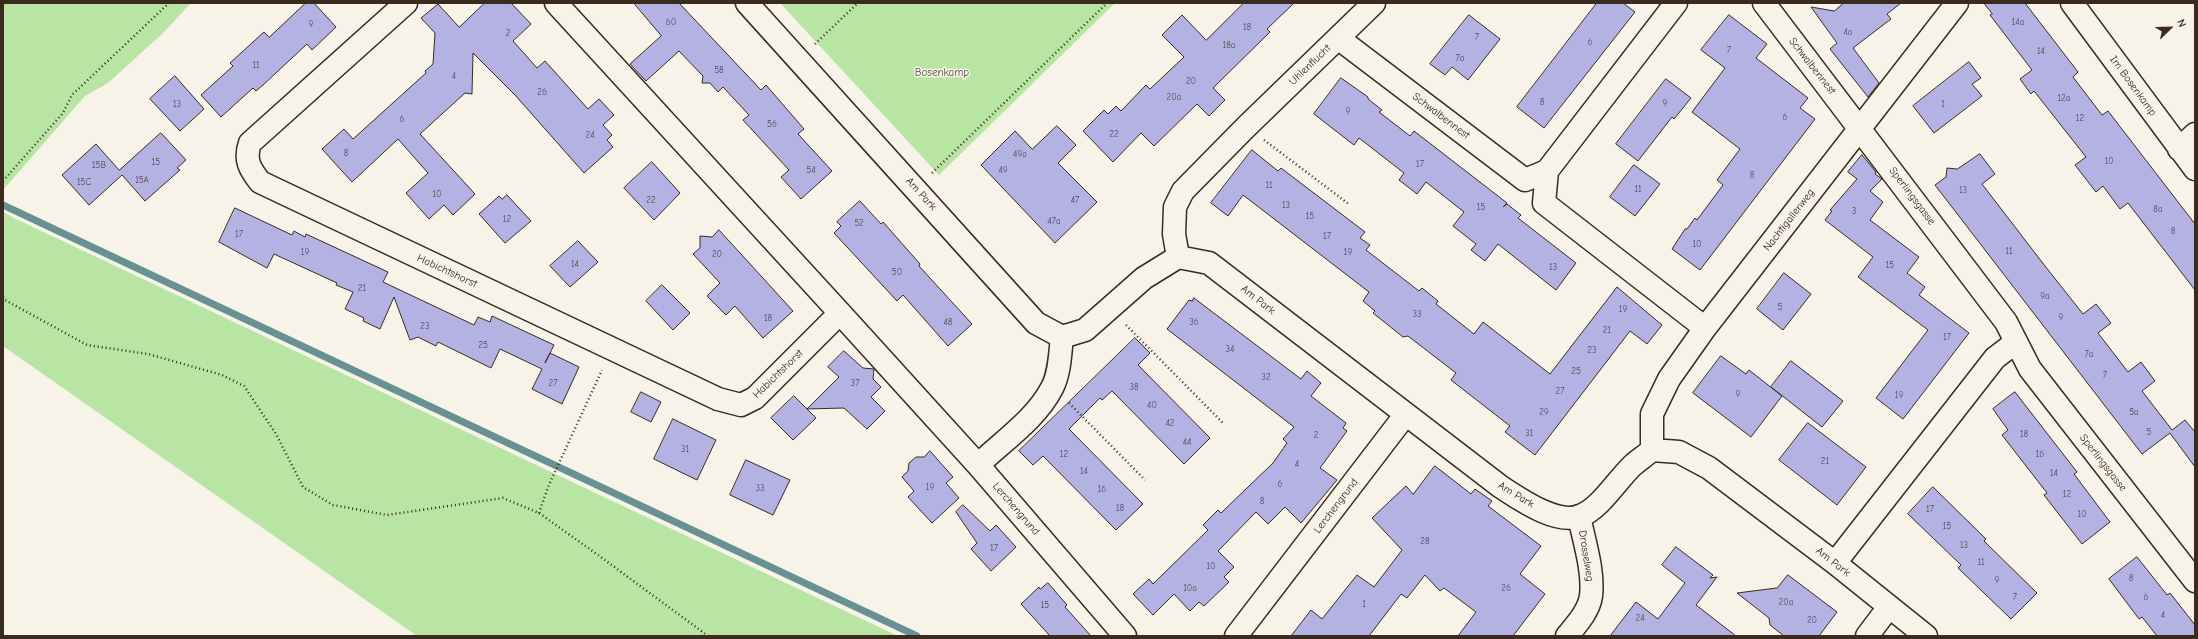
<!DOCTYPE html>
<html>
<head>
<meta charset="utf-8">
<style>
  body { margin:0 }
  #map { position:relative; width:2198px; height:639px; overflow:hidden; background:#f7f3e8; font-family:"Comic Neue",sans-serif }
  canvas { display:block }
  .frame { position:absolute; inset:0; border:4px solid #3b2a1e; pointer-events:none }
  .north { position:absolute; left:2150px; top:8px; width:40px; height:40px; -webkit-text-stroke:3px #f7f3e8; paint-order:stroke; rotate:67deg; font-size:11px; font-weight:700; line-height:16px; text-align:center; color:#3b2a1e }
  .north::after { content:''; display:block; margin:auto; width:14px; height:18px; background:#3b2a1e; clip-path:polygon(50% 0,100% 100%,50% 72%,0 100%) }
</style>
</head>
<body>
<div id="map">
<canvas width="2198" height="639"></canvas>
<div class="frame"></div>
<div class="north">N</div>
</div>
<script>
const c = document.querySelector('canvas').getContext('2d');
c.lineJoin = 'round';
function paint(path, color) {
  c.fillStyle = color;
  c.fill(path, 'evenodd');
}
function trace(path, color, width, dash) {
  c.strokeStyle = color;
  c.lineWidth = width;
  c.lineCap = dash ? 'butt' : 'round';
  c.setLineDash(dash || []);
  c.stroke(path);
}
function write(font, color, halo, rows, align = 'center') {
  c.font = font + ' "Comic Neue",sans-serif';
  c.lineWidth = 3;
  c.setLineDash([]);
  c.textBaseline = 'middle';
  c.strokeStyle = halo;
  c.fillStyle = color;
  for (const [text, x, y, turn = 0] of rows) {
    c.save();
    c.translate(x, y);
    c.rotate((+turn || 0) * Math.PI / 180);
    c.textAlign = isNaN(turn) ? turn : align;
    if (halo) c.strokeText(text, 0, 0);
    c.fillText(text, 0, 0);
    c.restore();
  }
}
paint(new Path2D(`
  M 3,3 L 191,3 L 162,34 L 108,83 L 85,96 L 3,190 Z
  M 780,3 L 1115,3 L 939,175 Z
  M 3,212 L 16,219 L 898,636 L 417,636 L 3,346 Z`), '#b8e5a3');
trace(new Path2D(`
  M 3,205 L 917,636`), '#689292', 7);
const building = new Path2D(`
  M 306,3 L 314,3 L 336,27 L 312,50 L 307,44 L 263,85 L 256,91 L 253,88 L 221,117 L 201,95 L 233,66 L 230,63 L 264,32 L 269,37 Z
  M 485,3 L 511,3 L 531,24 L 513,41 L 537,68 L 545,61 L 588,109 L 599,99 L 614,115 L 603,125 L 612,135 L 607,140 L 613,147 L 584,173 L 515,95 L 473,53 L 472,94 L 465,93 L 420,134 L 475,194 L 453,215 L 444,205 L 429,219 L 406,193 L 428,173 L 398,139 L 352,182 L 322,149 L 344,129 L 353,139 L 426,73 L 425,71 L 433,64 L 435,33 L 421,18 L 438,4 L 459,27 Z
  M 634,3 L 679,3 L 761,90 L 766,85 L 804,129 L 798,134 L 832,171 L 801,199 L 781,177 L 789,170 L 743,120 L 749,115 L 723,87 L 718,92 L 710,83 L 702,83 L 703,76 L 679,51 L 646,81 L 630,64 L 661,36 Z
  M 1244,3 L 1294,3 L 1267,29 L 1270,32 L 1213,88 L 1225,100 L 1209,116 L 1197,104 L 1154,146 L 1141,133 L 1113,162 L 1083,131 L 1104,110 L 1108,114 L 1116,106 L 1121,111 L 1146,85 L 1150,89 L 1184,57 L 1162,35 L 1182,15 L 1206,40 Z
  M 1597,3 L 1623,3 L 1635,12 L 1544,128 L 1517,107 Z
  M 1844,3 L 1901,3 L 1887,14 L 1891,19 L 1853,48 L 1879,83 L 1868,97 L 1830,49 L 1837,43 L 1811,7 L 1834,11 Z
  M 1984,3 L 2025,3 L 2078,72 L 2073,77 L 2102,115 L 2108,111 L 2195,224 L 2195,290 L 2128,203 L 2120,209 L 2103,186 L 2096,192 L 2075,165 L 2086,157 L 2034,91 L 2031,94 L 2020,79 L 2032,70 L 1990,15 L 1992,14 Z
  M 1469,15 L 1500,39 L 1468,80 L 1452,67 L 1445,75 L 1430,64 Z
  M 1729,15 L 1767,44 L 1756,58 L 1808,98 L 1800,108 L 1815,119 L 1700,270 L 1672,249 L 1685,229 L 1687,229 L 1695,218 L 1697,220 L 1723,185 L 1717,180 L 1740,149 L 1692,112 L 1725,68 L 1701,50 Z
  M 1969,62 L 1981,78 L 1972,84 L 1982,96 L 1934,133 L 1913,106 Z
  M 175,76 L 204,109 L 180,131 L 150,99 Z
  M 1341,78 L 1368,97 L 1368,99 L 1382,110 L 1379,112 L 1410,136 L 1414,131 L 1507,203 L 1503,207 L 1507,204 L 1521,215 L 1518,218 L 1576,263 L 1556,290 L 1498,244 L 1485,261 L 1471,250 L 1476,244 L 1453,226 L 1464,212 L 1426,182 L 1417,194 L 1399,180 L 1404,173 L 1359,138 L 1354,145 L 1314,114 Z
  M 1666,79 L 1691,98 L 1674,119 L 1672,117 L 1638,161 L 1616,144 Z
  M 1057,126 L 1076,145 L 1058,163 L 1097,202 L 1055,243 L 981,165 L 1015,131 L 1032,149 Z
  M 161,133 L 186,160 L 177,168 L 180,170 L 145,201 L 122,175 L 89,205 L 62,175 L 96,144 L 119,170 Z
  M 1252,150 L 1278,171 L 1281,168 L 1365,232 L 1360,238 L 1370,245 L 1366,250 L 1419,291 L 1422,288 L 1438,301 L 1436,304 L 1474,334 L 1483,322 L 1550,374 L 1617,287 L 1662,325 L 1647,344 L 1630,331 L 1535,455 L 1505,432 L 1510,426 L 1451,380 L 1456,373 L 1408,336 L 1403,337 L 1373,313 L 1375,311 L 1363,301 L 1369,292 L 1243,195 L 1228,216 L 1211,203 Z
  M 1980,154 L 1995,174 L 1982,184 L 2045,266 L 2083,314 L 2096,304 L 2111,323 L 2098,333 L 2128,372 L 2141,362 L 2155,381 L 2142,391 L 2172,430 L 2185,420 L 2195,432 L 2195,467 L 2170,433 L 2142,454 L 1935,185 L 1946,177 L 1947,168 L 1957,169 Z
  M 1862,155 L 1876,172 L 1875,174 L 1882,179 L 1870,191 L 1883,202 L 1870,220 L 1919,257 L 1907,273 L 1925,287 L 1919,295 L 1969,333 L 1903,419 L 1876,398 L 1928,330 L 1858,277 L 1873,257 L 1825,220 L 1832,211 L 1830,210 L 1857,179 L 1848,172 Z
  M 652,162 L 680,193 L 654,220 L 624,188 Z
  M 1634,165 L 1660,184 L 1635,216 L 1610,197 Z
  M 507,195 L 531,221 L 505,243 L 479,214 L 499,196 L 502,199 Z
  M 860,201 L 881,224 L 883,222 L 920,264 L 919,266 L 972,324 L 948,346 L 903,295 L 897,301 L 834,233 L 841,226 L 837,222 Z
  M 235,208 L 292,235 L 294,231 L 305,237 L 306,234 L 388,272 L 383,282 L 474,325 L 478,317 L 490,322 L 492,316 L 554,345 L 545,363 L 550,353 L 579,367 L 562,404 L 532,389 L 542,369 L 500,349 L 491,368 L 438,342 L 436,346 L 418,337 L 410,340 L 394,297 L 380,329 L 363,321 L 364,318 L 345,309 L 353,292 L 336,285 L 337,283 L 274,254 L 267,268 L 219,242 Z
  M 719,230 L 793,311 L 763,338 L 735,306 L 726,315 L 707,296 L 720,283 L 693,254 L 700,248 L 700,236 L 712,237 Z
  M 578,241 L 598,262 L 570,287 L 550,266 Z
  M 1784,273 L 1811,294 L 1783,330 L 1757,309 Z
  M 662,285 L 690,313 L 673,330 L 646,301 Z
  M 1194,298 L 1301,379 L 1307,371 L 1321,383 L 1311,396 L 1346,423 L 1343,428 L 1347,431 L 1320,468 L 1337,480 L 1301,523 L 1285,507 L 1268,524 L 1256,512 L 1218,551 L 1234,567 L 1224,577 L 1229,582 L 1204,606 L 1199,602 L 1190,611 L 1174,594 L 1153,615 L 1133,594 L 1149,579 L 1153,584 L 1208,530 L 1203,525 L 1218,510 L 1221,513 L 1273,463 L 1287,443 L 1283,439 L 1294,427 L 1167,329 L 1189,300 L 1192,301 Z
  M 1135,338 L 1150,353 L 1138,365 L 1210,438 L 1184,464 L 1112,391 L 1102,400 L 1100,398 L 1069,429 L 1143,504 L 1116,530 L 1043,456 L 1033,465 L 1019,451 Z
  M 844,351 L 863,368 L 874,369 L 873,379 L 881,387 L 871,397 L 885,411 L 867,429 L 844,408 L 807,409 L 839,377 L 828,367 Z
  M 1721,356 L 1746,374 L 1749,370 L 1782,396 L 1751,437 L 1693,393 Z
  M 1791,361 L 1843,401 L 1822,427 L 1771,387 Z
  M 641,392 L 661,402 L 651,422 L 631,412 Z
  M 2015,392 L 2077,472 L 2074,474 L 2110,522 L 2082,544 L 2044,495 L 2047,493 L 2002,435 L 2008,430 L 1993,409 Z
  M 794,396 L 816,418 L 793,440 L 771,418 Z
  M 673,419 L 716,440 L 697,480 L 654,459 Z
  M 1808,423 L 1866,467 L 1837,505 L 1779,460 Z
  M 930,451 L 953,477 L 946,483 L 959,498 L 932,523 L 908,497 L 914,491 L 902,477 L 908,471 L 909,463 L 916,457 L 924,457 Z
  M 746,460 L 790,480 L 773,515 L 730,495 Z
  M 1435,466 L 1471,494 L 1475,489 L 1492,501 L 1488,506 L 1541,546 L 1520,574 L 1545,594 L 1513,636 L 1458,636 L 1476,612 L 1444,588 L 1440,591 L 1425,575 L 1407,598 L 1401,594 L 1369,636 L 1291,636 L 1311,610 L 1322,619 L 1357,575 L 1374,587 L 1402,550 L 1372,518 L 1406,486 L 1413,494 Z
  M 1933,487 L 1986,539 L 1984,541 L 2037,593 L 2011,619 L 1958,568 L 1961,565 L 1908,514 Z
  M 963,505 L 990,531 L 996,525 L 1016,547 L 991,571 L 971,549 L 977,543 L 956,512 Z
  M 1676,547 L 1713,575 L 1710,578 L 1717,577 L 1696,605 L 1736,636 L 1610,636 L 1636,602 L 1658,619 L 1685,583 L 1662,565 Z
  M 2137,557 L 2167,595 L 2170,593 L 2195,625 L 2195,636 L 2157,636 L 2142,617 L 2139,619 L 2109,579 Z
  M 1788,575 L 1837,612 L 1819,636 L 1784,636 L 1770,625 L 1769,618 L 1737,593 L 1777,588 Z
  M 1048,583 L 1067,605 L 1065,607 L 1091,636 L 1050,636 L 1021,604 L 1039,587 L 1040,589 Z`);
paint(building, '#b3b2e3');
trace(building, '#3b2a1e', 1);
const minor = new Path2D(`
  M 406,3 L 250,143 C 244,160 250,169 260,182 L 718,399 L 741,405 L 755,398 L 840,313 L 556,3
  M 747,3 L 1036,323 L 1062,337 L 1085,330 L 1144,278 L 1178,257 L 1209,263 L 1501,487 C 1520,499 1556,525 1580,516 C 1600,509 1617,480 1633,465 C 1639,460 1646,455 1652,450 L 1679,452 L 1709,468 L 1835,563 L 1926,636
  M 1764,3 L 2006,322 L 2030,369 L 2195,581
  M 2072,3 L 2195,169
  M 1338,38 L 1525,180 L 1547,171 L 1676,3
  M 2179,149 L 2195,134
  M 1547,171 L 1544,203 L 1705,328
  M 1178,257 L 1174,234 L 1175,207 L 1183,191 L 1246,127 L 1374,3
  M 840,313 L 978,465
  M 1062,337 C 1060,353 1060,373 1052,388 C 1036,419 1003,441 978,465 L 1125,636
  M 1652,450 L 1652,414 L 1669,379 L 1705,328 L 1957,3
  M 1835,563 L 1995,358 L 2016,342
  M 1236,636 L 1406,414
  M 1567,636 C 1576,625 1589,611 1591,596 C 1594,571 1584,541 1579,516
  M 1867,636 L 1889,607`);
trace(minor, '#3b2a1e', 25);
trace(new Path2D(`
  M 815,44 L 858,3
  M 1264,140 L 1350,205
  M 932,173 L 1107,3
  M 3,181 L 63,113 L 72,95 L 169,3
  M 3,297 L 5,300 L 87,345 L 148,354 L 222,375 L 244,386 L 276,434 L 303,487 L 333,505 L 387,515 L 503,498 L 539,513 L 598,555 L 708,636
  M 1126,325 L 1223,423
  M 1069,403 L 1145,480
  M 539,513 L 548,487 L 602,370`), '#3b2a1e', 2.5, [1, 3]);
trace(minor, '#f7f3e8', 22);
write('9px', '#594c4f', null, [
  ["60",671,22],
  ["14a",2018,22],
  ["9",311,24],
  ["18",1247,27],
  ["4a",1848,32],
  ["2",508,33],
  ["7",1477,37],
  ["6",1590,42],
  ["18a",1229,45],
  ["7",1729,50],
  ["14",2041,51],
  ["7a",1460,58],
  ["11",256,65],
  ["58",719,70],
  ["4",454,76],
  ["20",1191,81],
  ["26",542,92],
  ["20a",1174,97],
  ["12a",2064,98],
  ["8",1542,102],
  ["9",1665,103],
  ["13",177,104],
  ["1",1943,104],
  ["9",1348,111],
  ["6",1785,117],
  ["12",2080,118],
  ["6",402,119],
  ["56",772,124],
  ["22",1114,134],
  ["24",590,135],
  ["8",346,153],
  ["49a",1020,154],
  ["10",2109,161],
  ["15",156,162],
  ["17",1420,164],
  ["15B",99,165],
  ["54",811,170],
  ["49",1003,170],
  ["8",1752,175],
  ["15A",142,180],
  ["15C",84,182],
  ["11",1269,185],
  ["11",1638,189],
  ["13",1963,190],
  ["10",437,194],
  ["22",651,200],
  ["47",1075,200],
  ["13",1286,205],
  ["15",1481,207],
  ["8a",2158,209],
  ["3",1854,211],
  ["15",1310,216],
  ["12",507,219],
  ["47a",1054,221],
  ["52",859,223],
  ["8",2173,231],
  ["17",239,234],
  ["17",1327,236],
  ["10",1697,244],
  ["11",2009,251],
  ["19",305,252],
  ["19",1348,252],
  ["20",717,254],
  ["14",575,264],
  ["15",1890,265],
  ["13",1553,267],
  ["50",897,272],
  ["21",362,288],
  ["9a",2045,296],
  ["5",1780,307],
  ["19",1623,309],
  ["33",1417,314],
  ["9",2061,317],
  ["18",768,318],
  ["48",948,322],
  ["36",1194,322],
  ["23",425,326],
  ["21",1607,330],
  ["17",1947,337],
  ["25",483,345],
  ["34",1230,349],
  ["23",1592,350],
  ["7a",2089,354],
  ["25",1576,371],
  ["7",2105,375],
  ["32",1266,377],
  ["27",553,383],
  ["37",855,383],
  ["38",1134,387],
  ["27",1560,391],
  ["9",1738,394],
  ["19",1899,395],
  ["40",1152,405],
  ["29",1544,412],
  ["5a",2134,412],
  ["42",1170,423],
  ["5",2149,432],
  ["31",1529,433],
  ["18",2024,434],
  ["2",1316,435],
  ["44",1187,442],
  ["31",685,449],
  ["12",1064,454],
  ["16",2040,454],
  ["21",1825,461],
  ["4",1297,464],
  ["14",1084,471],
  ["14",2054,473],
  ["6",1280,484],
  ["19",930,487],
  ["33",760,488],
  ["16",1102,489],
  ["12",2067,494],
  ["8",1262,501],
  ["18",1120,508],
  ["17",1930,509],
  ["10",2082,514],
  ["15",1947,526],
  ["28",1425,541],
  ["13",1964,545],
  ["17",994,548],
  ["11",1981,562],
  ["10",1211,566],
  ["8",2131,578],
  ["9",1997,580],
  ["10a",1190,588],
  ["26",1506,588],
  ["7",2015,597],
  ["6",2146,597],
  ["20a",1786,602],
  ["1",1364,604],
  ["15",1045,605],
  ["4",2163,615],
  ["24",1640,618],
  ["20",1812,620]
]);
write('11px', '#3b2a1e', '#f7f3e8', [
  ["Uhlenflucht",1310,65,-44],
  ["Schwalbennest",1812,66,52],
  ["Im Bosenkamp",2133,86,54],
  ["Schwalbennest",1441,116,37],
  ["Am Park",921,194,48],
  ["Sperlingsgasse",1912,196,53],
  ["Nachtigallenweg",1789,220,-52],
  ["Habichtshorst",447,271,25],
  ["Am Park",1258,300,38],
  ["Habichtshorst",778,374,-44],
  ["Sperlingsgasse",2103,463,52],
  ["Am Park",1516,495,31],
  ["Lerchengrund",1336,506,-53],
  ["Lerchengrund",1016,509,49],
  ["Drosselweg",1586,556,81],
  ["Am Park",1833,562,38]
]);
write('11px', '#544f39', '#f7f3e8', [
  ["Bosenkamp",942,73]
]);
</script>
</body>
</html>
